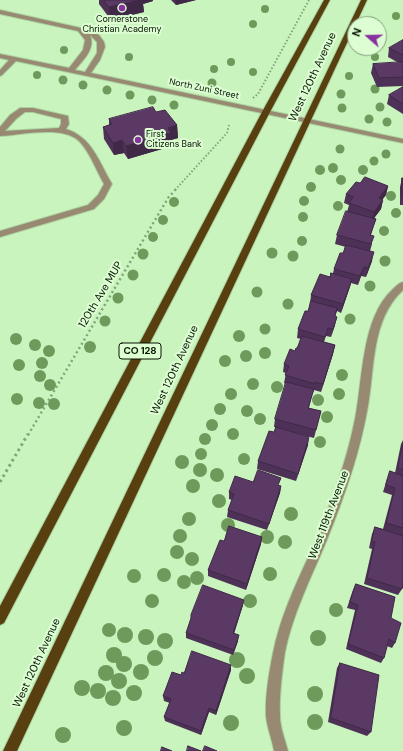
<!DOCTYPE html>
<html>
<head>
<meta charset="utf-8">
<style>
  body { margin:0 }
  #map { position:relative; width:403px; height:751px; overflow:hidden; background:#caf4bd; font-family:"DM Sans",sans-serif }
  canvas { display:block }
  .north { position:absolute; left:347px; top:16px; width:40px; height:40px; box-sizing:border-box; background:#ddfed3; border:1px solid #87a180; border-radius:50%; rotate:290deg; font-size:11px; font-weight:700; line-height:16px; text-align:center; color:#071503 }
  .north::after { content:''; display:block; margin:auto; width:14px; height:18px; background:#8832a0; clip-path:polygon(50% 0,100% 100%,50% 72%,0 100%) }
</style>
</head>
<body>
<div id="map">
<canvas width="403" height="751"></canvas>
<div class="north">N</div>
</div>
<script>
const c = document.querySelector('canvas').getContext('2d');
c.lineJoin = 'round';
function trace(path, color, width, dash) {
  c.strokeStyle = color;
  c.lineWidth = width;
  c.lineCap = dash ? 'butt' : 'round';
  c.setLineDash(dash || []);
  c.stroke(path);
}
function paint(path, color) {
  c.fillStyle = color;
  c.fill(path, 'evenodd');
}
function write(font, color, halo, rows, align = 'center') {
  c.font = font + ' "DM Sans",sans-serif';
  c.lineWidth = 4;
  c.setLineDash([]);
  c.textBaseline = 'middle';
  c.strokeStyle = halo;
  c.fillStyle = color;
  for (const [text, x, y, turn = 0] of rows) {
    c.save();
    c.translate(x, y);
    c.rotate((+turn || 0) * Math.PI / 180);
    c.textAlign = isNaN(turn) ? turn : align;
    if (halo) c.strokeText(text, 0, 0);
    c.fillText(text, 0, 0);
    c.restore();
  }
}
const minor = new Path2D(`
  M 0,10 L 81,28 L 99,35 L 104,42 L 105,47 L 100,60 L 91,73 L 403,139 L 403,143 L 16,61 L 2,75 L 0,76 L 0,70 L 9,60 L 0,58 L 0,54 L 69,68 L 83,50 L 85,40 L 78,31 L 0,14 ZM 90,35 L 97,42 L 97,53 L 85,72 L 75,70 C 83,60 96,49 90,35 Z
  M 20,108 L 33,108 L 68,116 L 69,124 L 66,129 C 92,137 99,162 112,184 L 104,199 L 94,209 L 0,237 L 0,231 L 88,205 L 98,195 L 104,184 C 96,170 90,152 79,141 C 62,125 22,135 0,136 L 0,127 L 10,115 ZM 25,112 L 33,112 L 61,119 L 61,124 L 59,128 L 5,131 L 16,119 Z
  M 403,282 L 403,290 C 371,320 375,367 368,406 C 360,453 344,498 326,542 C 311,578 293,613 285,652 C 282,673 279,695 280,716 C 280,728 285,739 288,751 L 274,751 C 272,739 267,728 266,716 C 265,695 269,673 273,653 C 280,617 296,584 311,551 C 329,509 346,465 355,419 C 363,379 361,318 393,289 C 396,286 399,283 403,282 Z`);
const major = new Path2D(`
  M 324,0 L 330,0 L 270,112 L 4,623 L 0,625 L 0,606 L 262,112 Z
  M 361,0 L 367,0 L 17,751 L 3,751 Z`);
trace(minor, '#abd09f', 2);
trace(major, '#abd09f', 2);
trace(new Path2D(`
  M 253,98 L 258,94 L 309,0
  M 175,190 L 227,133 L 229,125`), '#83a37a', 2, [1.5, 2]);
trace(new Path2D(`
  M 28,435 L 168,198 L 176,189`), '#83a37a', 2.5, [2, 3]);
trace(new Path2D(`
  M 0,482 L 28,434`), '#83a37a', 3, [2.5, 3.5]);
paint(minor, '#988972');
paint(major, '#583f0f');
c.fillStyle = '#6e9b5c';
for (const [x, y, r] of [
  [265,9,4],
  [396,16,4],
  [253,24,4],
  [64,50,4],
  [129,57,4],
  [375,57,4],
  [231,62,4],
  [214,69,4],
  [253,72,4],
  [37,75,4],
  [349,76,4],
  [63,80,4.5],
  [212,83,4.5],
  [83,85,4.5],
  [375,89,4.5],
  [107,90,4.5],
  [341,94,4.5],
  [130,95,4.5],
  [152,100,4.5],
  [174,105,4.5],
  [380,107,4.5],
  [342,108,4.5],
  [369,119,4.5],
  [387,122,4.5],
  [340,149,4.5],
  [386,154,4.5],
  [374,161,4.5],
  [333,168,5],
  [320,170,5],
  [363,170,5],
  [341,180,5],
  [311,187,5],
  [391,196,5],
  [304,201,5],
  [174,202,5],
  [338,206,5],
  [396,213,5],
  [303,217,5],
  [163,220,5],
  [384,231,5],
  [153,237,5],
  [302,241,5],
  [272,253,5.5],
  [143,254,5.5],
  [293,256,5.5],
  [385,261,5.5],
  [133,275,5.5],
  [370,286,5.5],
  [257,292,5.5],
  [118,298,5.5],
  [288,304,5.5],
  [350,319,5.5],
  [105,321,5.5],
  [265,329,5.5],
  [239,336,6],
  [16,339,6],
  [35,345,6],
  [90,347,6],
  [49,351,6],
  [265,353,6],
  [246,356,6],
  [225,361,6],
  [42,363,6],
  [19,365,6],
  [342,375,6],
  [40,376,6],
  [253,384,6],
  [50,385,6],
  [277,387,6],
  [231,394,6],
  [339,394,6],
  [17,399,6],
  [318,400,6],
  [39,403,6],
  [54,404,6],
  [220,409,6],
  [247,411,6],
  [327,417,6],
  [260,419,6],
  [212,425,6],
  [233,434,6],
  [205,439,6],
  [320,442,6],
  [201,454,6],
  [244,459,6],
  [182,462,7],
  [200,470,7],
  [217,475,7],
  [193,486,7],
  [219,501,7],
  [291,514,7],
  [189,519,7],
  [228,525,7],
  [180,536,7],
  [267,537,7],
  [285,542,7],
  [177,552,7],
  [192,559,7],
  [270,574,7],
  [164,575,7],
  [134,576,7],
  [197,578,7],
  [184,582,7],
  [152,601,7],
  [250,601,7],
  [336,610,7],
  [109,630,7],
  [125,635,8],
  [146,637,8],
  [318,638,8],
  [165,641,8],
  [114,655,8],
  [155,658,8],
  [237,660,8],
  [124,664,8],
  [141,672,8],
  [106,673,8],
  [247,676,8],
  [119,681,8],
  [82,688,8],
  [98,691,8],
  [134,693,8],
  [315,694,8],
  [113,698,8],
  [315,722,8],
  [231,723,8],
  [124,728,8],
  [63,735,8]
]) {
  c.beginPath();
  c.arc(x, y, r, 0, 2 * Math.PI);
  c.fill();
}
paint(new Path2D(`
  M 99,0 L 153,0 L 153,1 L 143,4 L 144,12 L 111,20 L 99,4 Z
  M 171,0 L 196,0 L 176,5 Z
  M 403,40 L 403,86 L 377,87 L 371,73 L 373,64 L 399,63 L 388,57 L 389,48 Z
  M 403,87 L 403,114 L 387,104 L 389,95 Z
  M 156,112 L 177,125 L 178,138 L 171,140 L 172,146 L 128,159 L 124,153 L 114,155 L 104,139 L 103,127 L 109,125 L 109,119 Z
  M 402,178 L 403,178 L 403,205 L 400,205 L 400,187 Z
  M 360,183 L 388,186 L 386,195 L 382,199 L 383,200 L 381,209 L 374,218 L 376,219 L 371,235 L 372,244 L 370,251 L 372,261 L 366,277 L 361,276 L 358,285 L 351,283 L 341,313 L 337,311 L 335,316 L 335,325 L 331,337 L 326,336 L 324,342 L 335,345 L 333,354 L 321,392 L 314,390 L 314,392 L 313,391 L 309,408 L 321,411 L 314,438 L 283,430 L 308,445 L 296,481 L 257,469 L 258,461 L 274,432 L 276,427 L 274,427 L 275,419 L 286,384 L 284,383 L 286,373 L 283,372 L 284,364 L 297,348 L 301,339 L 297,338 L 298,329 L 308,311 L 310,304 L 311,295 L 333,273 L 334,269 L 343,253 L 346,247 L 335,244 L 337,235 L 347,212 L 349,205 L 344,203 L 346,194 Z
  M 403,440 L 403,584 L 402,589 L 398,595 L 364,584 L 372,549 L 369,548 L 372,534 L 375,527 L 383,529 L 392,495 L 383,492 L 387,479 L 390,471 L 395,473 L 401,444 Z
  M 253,482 L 281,486 L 280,493 L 267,530 L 227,517 L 228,510 L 232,500 L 229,499 L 229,492 Z
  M 262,537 L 261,544 L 246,590 L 208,576 L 208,570 L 224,541 Z
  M 356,584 L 391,618 L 395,643 L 392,648 L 387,646 L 384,658 L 381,663 L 346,649 L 355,610 L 347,608 L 353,590 Z
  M 243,605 L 234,634 L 238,641 L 233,655 L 186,638 L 186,633 L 191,620 L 191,615 Z
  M 340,663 L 371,732 L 367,736 L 328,722 L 337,668 Z
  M 231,665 L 231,670 L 216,715 L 209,712 L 201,735 L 165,721 L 164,717 L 170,703 L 164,701 L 163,696 L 181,675 L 184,673 Z`), '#4e3157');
paint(new Path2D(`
  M 138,0 L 153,0 L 153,1 L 143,4 L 144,12 L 111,20 L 109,7 Z
  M 175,0 L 196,0 L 176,5 Z
  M 177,125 L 178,138 L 171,140 L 172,146 L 128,159 L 126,146 L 168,128 Z
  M 122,140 L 124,153 L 114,155 L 113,143 Z
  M 388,186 L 386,195 L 377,207 L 379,198 Z
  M 383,200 L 381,209 L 372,221 L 374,212 Z
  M 374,252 L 372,261 L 366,277 L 368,268 Z
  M 364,267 L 358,285 L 360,276 Z
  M 352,279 L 350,287 L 341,313 L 343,304 Z
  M 337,317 L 335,325 L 331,337 L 333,329 Z
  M 335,345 L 333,354 L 321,392 L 323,384 Z
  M 309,437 L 308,445 L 296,481 L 298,474 Z
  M 281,486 L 280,493 L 267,530 L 269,524 Z
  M 262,537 L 261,544 L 246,590 L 247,584 Z
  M 244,600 L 243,605 L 232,639 L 233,633 Z
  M 239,635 L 238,641 L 233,655 L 234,650 Z
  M 231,665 L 231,670 L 216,715 L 216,711 Z
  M 209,708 L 209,712 L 201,735 L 201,731 Z`), '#402847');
const building = new Path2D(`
  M 104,0 L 141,0 L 109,7 Z
  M 403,40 L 403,55 L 389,48 Z
  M 403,62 L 403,77 L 379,78 L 373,64 Z
  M 403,87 L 403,104 L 389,95 Z
  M 153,107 L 156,112 L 165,110 L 177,125 L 168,128 L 171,133 L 126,146 L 122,140 L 113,143 L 103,127 L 112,124 L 109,119 Z
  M 365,177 L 388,186 L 379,198 L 383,200 L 374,212 L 349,203 L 353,197 L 346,194 L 356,182 L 360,183 Z
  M 402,178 L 403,178 L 403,196 L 402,196 Z
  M 346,211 L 376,219 L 370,235 L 374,236 L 371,244 L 337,235 Z
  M 346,245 L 374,252 L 368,268 L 364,267 L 360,276 L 334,269 L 340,253 L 343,253 Z
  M 331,273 L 352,279 L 343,304 L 311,295 L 320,274 L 330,277 Z
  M 311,301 L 337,308 L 335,316 L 337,317 L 333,329 L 328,328 L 325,337 L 298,329 L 305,311 L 308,311 Z
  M 302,336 L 335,345 L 323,384 L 315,382 L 315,384 L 285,375 L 289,366 L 284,364 L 290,349 L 295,351 L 296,348 L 297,348 Z
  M 286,382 L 314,389 L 308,408 L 321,411 L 316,430 L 275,419 Z
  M 276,427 L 309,437 L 298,474 L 258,461 L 269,431 L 274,432 Z
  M 403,443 L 403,470 L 398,468 Z
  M 258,470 L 281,478 L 278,485 L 281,486 L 269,524 L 228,510 L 234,494 L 229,492 L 235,476 L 253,482 Z
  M 390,471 L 403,476 L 403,528 L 386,523 L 395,488 L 386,485 Z
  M 229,526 L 262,537 L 247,584 L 208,570 L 220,540 L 224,541 Z
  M 375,527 L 403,536 L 403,584 L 402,589 L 367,578 L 375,542 L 372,541 Z
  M 356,584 L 395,597 L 391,618 L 401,623 L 395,643 L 389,639 L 384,658 L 348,644 L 358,605 L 350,602 Z
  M 203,585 L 244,600 L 233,633 L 239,635 L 234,650 L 186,633 L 191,618 L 191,615 Z
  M 192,651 L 231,665 L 216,711 L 209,708 L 201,731 L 164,717 L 171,699 L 163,696 L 172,672 L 181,675 L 182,672 L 184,673 Z
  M 340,663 L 379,675 L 371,732 L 331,718 Z
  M 188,746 L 201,751 L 187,751 Z
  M 205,746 L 217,751 L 203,751 Z
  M 162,747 L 172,751 L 161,751 Z`);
paint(building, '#5b3965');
trace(building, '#402847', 1);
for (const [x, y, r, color] of [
  [122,8,4,"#8832a0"],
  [138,140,4,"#8832a0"]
]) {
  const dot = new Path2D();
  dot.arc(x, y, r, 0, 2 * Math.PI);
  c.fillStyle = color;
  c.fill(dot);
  trace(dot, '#ddfed3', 1.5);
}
write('9px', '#071503', '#ddfed3', [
  ["Cornerstone",122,20],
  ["Christian Academy",122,30],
  ["First",146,135,"left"],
  ["Citizens Bank",146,145,"left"]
]);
write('9px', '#071503', '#ddfed3', [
  ["North Zuni Street",204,89,12]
]);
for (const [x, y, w] of [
  [140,351,42]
]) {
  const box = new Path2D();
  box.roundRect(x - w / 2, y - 8, w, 16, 3);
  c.fillStyle = '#ddfed3';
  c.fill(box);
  trace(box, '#071503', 1);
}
write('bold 10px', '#071503', null, [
  ["CO 128",140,351]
]);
write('11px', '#071503', '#ddfed3', [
  ["West 120th Avenue",313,77,-65],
  ["120th Ave MUP",101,295,-59],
  ["West 120th Avenue",175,370,-65],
  ["West 119th Avenue",329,515,-69],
  ["West 120th Avenue",37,663,-65]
]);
</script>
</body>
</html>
